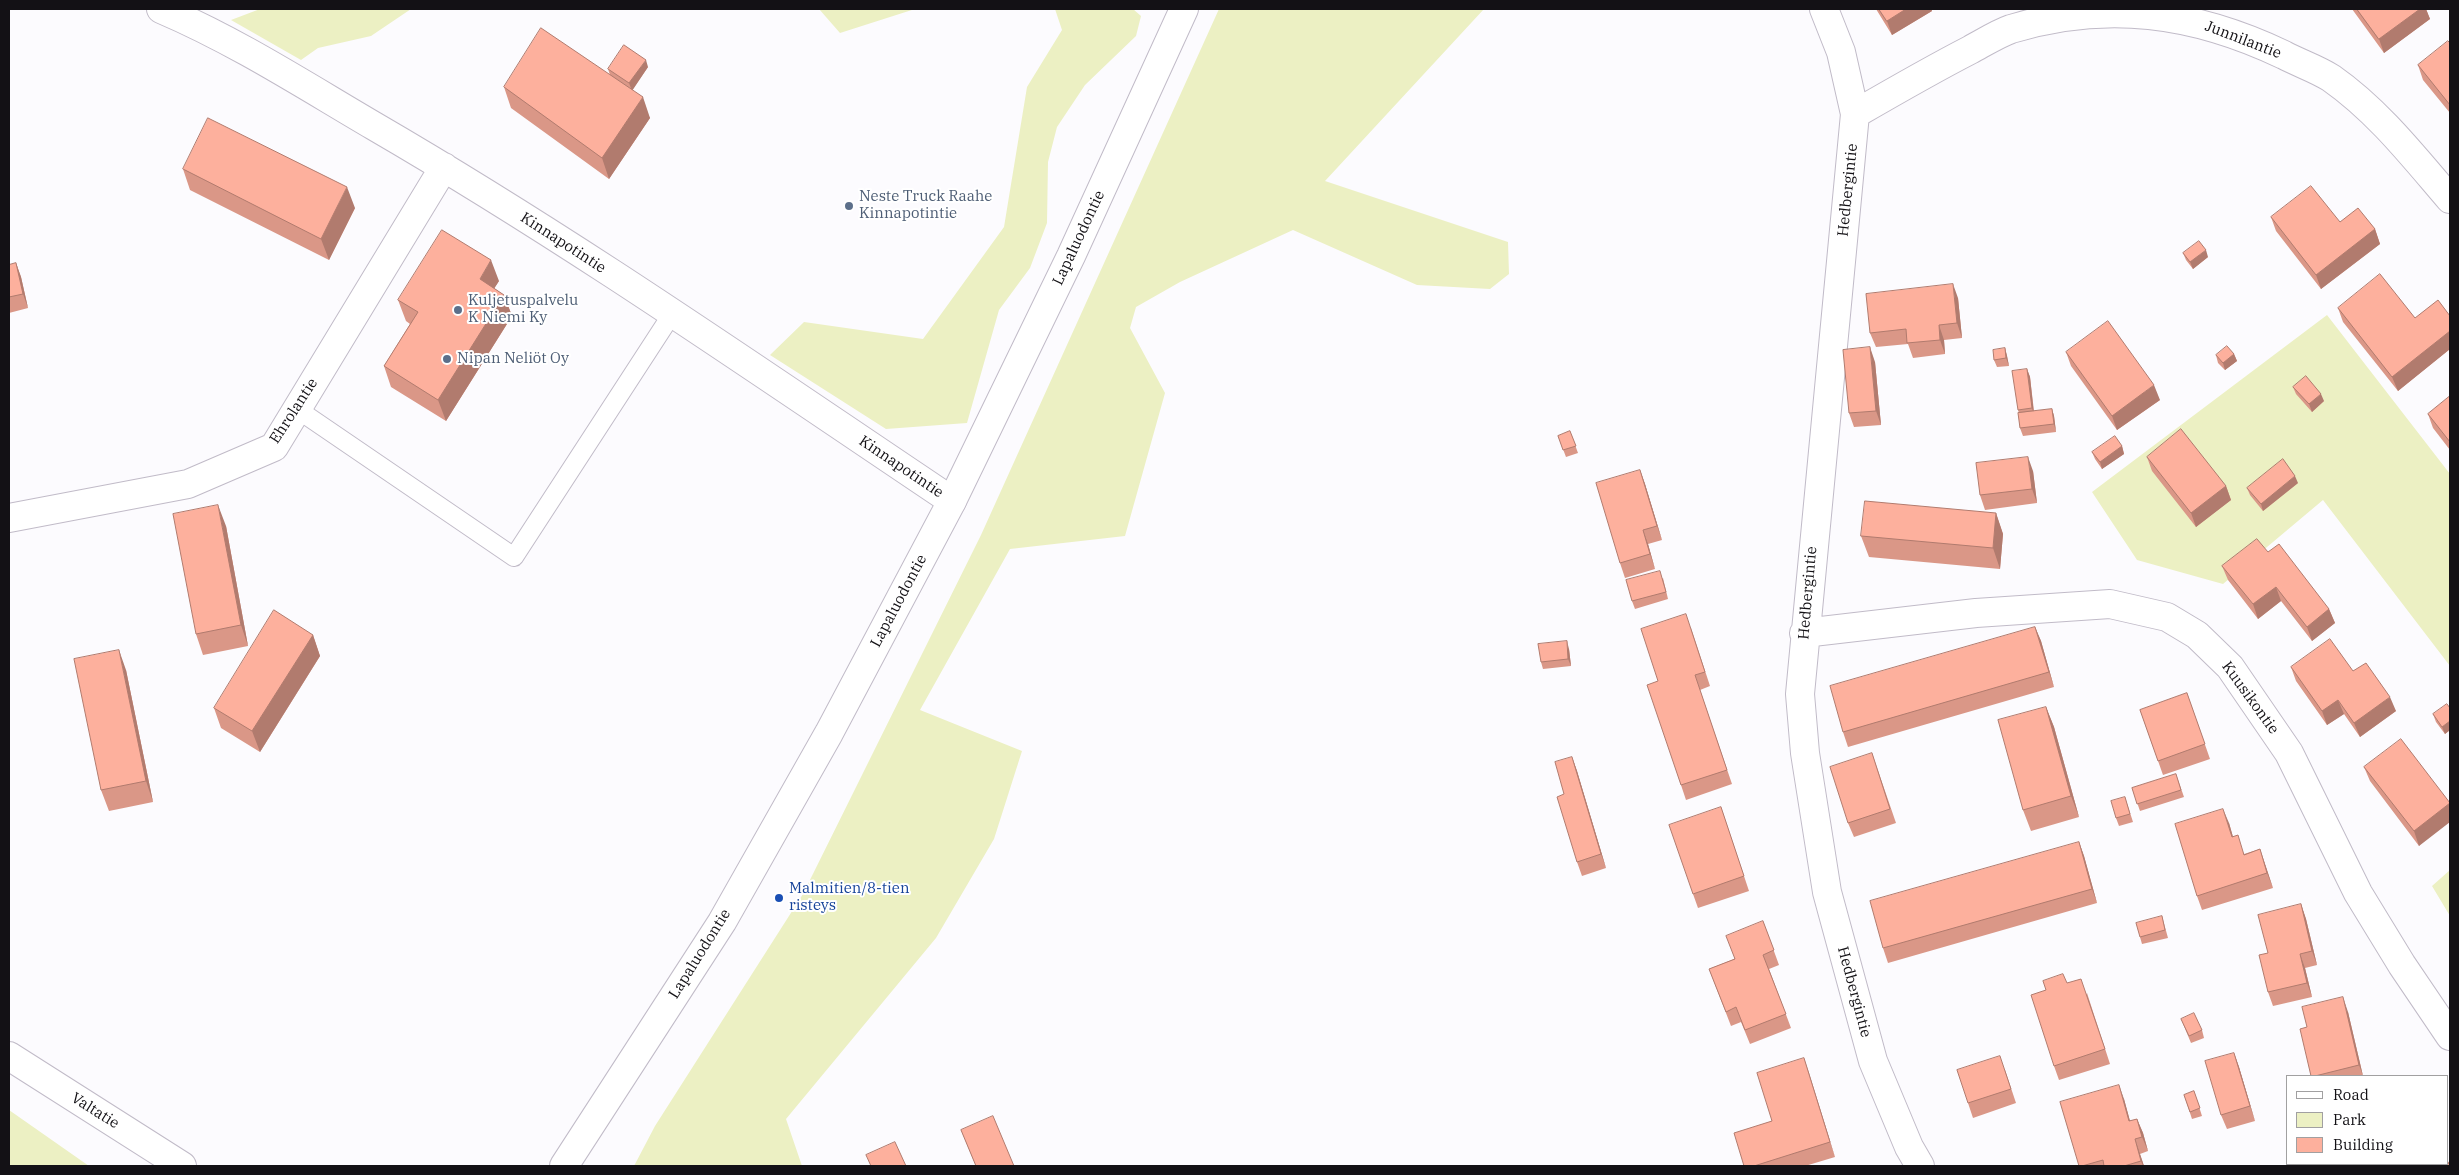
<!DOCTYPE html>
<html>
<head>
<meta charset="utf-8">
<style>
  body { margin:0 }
  #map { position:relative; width:2459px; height:1175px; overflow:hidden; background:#fcfbfe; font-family:"IBM Plex Serif",serif }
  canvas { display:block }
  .frame { position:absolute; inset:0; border:10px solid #131115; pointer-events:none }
  .legend { position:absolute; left:2286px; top:1075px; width:162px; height:90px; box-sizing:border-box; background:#fff; border:1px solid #a1a0a1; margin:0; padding:6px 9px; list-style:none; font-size:15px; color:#131115 }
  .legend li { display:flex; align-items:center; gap:10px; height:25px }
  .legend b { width:25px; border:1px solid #a1a0a1 }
</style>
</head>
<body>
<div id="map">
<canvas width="2459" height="1175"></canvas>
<div class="frame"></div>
<ul class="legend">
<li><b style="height:6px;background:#fff"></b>Road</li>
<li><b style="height:14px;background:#ecf0c3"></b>Park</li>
<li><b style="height:14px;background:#fdb09d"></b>Building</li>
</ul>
</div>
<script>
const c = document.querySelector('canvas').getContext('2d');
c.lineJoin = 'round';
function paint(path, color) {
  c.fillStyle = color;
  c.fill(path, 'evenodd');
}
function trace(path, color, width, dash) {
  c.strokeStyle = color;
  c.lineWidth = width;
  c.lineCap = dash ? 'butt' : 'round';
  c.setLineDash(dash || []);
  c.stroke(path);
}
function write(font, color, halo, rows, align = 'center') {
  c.font = font + ' "IBM Plex Serif",serif';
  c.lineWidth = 4;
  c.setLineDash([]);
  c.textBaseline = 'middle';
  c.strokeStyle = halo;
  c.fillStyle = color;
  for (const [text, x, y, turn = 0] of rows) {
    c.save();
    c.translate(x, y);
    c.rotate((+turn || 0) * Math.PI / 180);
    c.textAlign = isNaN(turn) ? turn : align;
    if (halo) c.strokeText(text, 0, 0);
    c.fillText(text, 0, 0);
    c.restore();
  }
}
paint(new Path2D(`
  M 260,9 L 411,9 L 371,36 L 318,48 L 301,60 L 231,20 Z
  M 819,9 L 915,9 L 840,33 Z
  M 1055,9 L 1133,9 L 1141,16 L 1136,36 L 1085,85 L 1057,127 L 1048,162 L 1047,223 L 1030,268 L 999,310 L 967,423 L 886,429 L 770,355 L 804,322 L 923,339 L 1004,227 L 1027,87 L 1062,30 Z
  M 1219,9 L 1484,9 L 1325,181 L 1508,242 L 1509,274 L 1490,289 L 1417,285 L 1293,230 L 1180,282 L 1136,307 L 1130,328 L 1165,393 L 1125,536 L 1010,549 L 920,710 L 1022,751 L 994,839 L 936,938 L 786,1119 L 802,1166 L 634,1166 L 655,1126 L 803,894 L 981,535 Z
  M 2327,315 L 2450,474 L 2450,666 L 2323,500 L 2223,584 L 2137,560 L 2092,492 Z
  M 2450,870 L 2450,916 L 2432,886 Z
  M 9,1110 L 89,1166 L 11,1166 L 9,1165 Z`), '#ecf0c3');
const lane = new Path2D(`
  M 297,409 L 514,557 L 672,314`);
const street = new Path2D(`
  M 161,9 C 236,41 304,85 374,126 C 572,241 761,373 952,501
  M 1824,9 L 1841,52 L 1855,114 L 1800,694 L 1805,753 L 1827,892 L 1873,1061 L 1909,1147 L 1920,1166
  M 1855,114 C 1893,92 1931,70 1970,50 C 1983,43 1997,34 2011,29 C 2106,0 2194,12 2284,55 C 2299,63 2317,69 2331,78 C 2378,111 2413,156 2450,199
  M 9,518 L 188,484 L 274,447 L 444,167
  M 1804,633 L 1976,613 L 2110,604 L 2167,617 L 2197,635 L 2230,667 L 2289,753 L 2358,893 L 2402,965 L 2450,1036`);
const secondary = new Path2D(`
  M 564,1166 L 722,922 L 829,733 L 952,501 L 1071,256 L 1184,9`);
const highway = new Path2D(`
  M 9,1056 L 182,1166`);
trace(lane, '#c1bbc8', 20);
trace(street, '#c1bbc8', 30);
trace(secondary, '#c1bbc8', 30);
trace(highway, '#c1bbc8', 30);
trace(lane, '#fff', 18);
trace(street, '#fff', 28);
trace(secondary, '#fff', 28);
trace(highway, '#fff', 28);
paint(new Path2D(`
  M 1876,9 L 1931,9 L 1932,11 L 1892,35 Z
  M 2352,9 L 2426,9 L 2430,19 L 2384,53 Z
  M 2450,43 L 2450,113 L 2423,80 L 2418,65 Z
  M 648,67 L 632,90 L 650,118 L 609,179 L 511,108 L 504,87 L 610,75 L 608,69 Z
  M 183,169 L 355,208 L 329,260 L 190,190 Z
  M 2271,217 L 2340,222 L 2375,229 L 2380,244 L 2321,289 L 2276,231 Z
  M 2183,253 L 2208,257 L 2193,269 L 2186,260 Z
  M 16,263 L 21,277 L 28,308 L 9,313 L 9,265 Z
  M 499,281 L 494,288 L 504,295 L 512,316 L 446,421 L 391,387 L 384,366 L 410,324 L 406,321 L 398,300 Z
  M 1958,298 L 1962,338 L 1944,340 L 1945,354 L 1913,358 L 1908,344 L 1876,347 L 1870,333 Z
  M 2338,308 L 2415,318 L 2450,316 L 2450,349 L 2398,391 L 2343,322 Z
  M 2005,348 L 2007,356 L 2009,366 L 1997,367 L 1994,360 Z
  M 2066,352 L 2160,400 L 2117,430 L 2071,366 Z
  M 2234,354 L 2237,361 L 2225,370 L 2218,363 L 2216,355 Z
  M 1875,362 L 1881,425 L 1854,427 L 1849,413 Z
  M 2027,369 L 2030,377 L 2034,411 L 2052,409 L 2054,416 L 2056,432 L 2023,436 L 2020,428 L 2019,413 L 2018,410 Z
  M 2293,387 L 2324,401 L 2312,412 L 2296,394 Z
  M 2450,396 L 2450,450 L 2433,428 L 2428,414 Z
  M 1570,431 L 1578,453 L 1566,457 L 1558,436 Z
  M 2122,446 L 2124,454 L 2102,469 L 2095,459 L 2092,452 Z
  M 2147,457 L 2226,486 L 2231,500 L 2196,527 L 2152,471 Z
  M 1640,470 L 1645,484 L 1662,540 L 1648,544 L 1655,569 L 1625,578 L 1620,563 Z
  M 2033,471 L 2037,503 L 1985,510 L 1980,495 Z
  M 2298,483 L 2263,511 L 2250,495 L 2247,488 Z
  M 1996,513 L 2003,534 L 2000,569 L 1869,557 L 1861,536 Z
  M 226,526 L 248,646 L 203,655 L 196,634 Z
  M 2268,552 L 2329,609 L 2335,623 L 2312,641 L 2281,601 L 2258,619 L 2228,580 L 2222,566 Z
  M 1663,578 L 1668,599 L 1635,609 L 1632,601 Z
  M 2035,627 L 2041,641 L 2054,687 L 1848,747 L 1843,732 Z
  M 1691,628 L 1710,686 L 1700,690 L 1732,784 L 1686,800 L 1681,785 L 1658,681 Z
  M 313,635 L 320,656 L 260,752 L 221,728 L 214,708 Z
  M 1569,649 L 1571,666 L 1543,669 L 1541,662 Z
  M 2291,667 L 2353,671 L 2396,711 L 2360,737 L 2344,714 L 2327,725 L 2296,681 Z
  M 126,670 L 153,802 L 109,811 L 101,790 Z
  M 2187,693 L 2210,759 L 2163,775 L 2140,710 Z
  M 2046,707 L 2054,727 L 2079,817 L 2031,831 L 2023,810 Z
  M 2450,708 L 2450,730 L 2445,734 L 2436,722 L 2433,714 Z
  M 1872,753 L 1896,823 L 1854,837 L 1848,823 Z
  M 1572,757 L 1577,771 L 1606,868 L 1582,876 L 1577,862 L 1564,794 Z
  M 2364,767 L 2450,803 L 2419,846 L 2370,781 Z
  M 2176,774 L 2184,797 L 2140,811 L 2132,788 Z
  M 2125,797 L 2133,822 L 2119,826 L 2116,818 Z
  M 1721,807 L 1749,891 L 1698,908 L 1693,894 Z
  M 2229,823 L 2233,837 L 2244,854 L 2260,849 L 2273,888 L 2202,910 L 2197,896 Z
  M 2079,842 L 2084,856 L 2097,903 L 1888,963 L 1883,948 Z
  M 2301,904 L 2306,919 L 2317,965 L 2305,968 L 2312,997 L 2273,1006 L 2268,992 L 2268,953 Z
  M 2162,916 L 2168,938 L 2142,944 L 2140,937 Z
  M 1763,921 L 1779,965 L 1769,969 L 1791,1028 L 1750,1044 L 1741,1022 L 1731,1026 L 1709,969 L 1734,959 Z
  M 2087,993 L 2110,1064 L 2059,1080 L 2054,1066 Z
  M 2348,1012 L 2363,1076 L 2311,1076 L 2307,1027 Z
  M 2181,1019 L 2202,1030 L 2204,1038 L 2191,1043 Z
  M 2234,1053 L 2239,1067 L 2255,1121 L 2227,1129 L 2221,1115 Z
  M 1804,1058 L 1835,1157 L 1805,1166 L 1744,1166 L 1772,1121 Z
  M 2005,1070 L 2016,1103 L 1973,1118 L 1968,1103 Z
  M 2194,1091 L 2202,1116 L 2192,1119 L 2184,1095 Z
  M 2124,1099 L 2130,1121 L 2137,1119 L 2143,1133 L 2148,1151 L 2140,1154 L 2144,1166 L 2079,1166 Z
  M 961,1130 L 1014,1166 L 976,1166 Z`), '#da9787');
paint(new Path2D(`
  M 1906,9 L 1931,9 L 1932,11 L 1892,35 L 1887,21 Z
  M 2420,9 L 2426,9 L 2430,19 L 2384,53 L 2379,39 Z
  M 646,60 L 648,67 L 632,91 L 629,83 Z
  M 643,97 L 650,118 L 609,179 L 602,158 Z
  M 347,187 L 355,208 L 329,260 L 321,239 Z
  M 2375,229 L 2380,244 L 2321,289 L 2316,275 Z
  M 2206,250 L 2208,257 L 2193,269 L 2190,262 Z
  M 491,260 L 499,281 L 487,300 L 480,279 Z
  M 16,263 L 21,277 L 28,308 L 23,294 Z
  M 1953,284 L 1958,298 L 1962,338 L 1957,323 Z
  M 504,295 L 512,316 L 446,421 L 438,400 Z
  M 1939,325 L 1944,340 L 1945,354 L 1940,340 Z
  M 2450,331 L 2450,349 L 2398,391 L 2392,377 Z
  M 1870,347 L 1875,362 L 1881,425 L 1876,411 Z
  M 2005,348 L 2007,356 L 2009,366 L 2006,358 Z
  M 2234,354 L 2237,361 L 2225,370 L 2223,363 Z
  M 2027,369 L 2030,377 L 2034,415 L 2032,408 Z
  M 2154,385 L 2160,400 L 2117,430 L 2112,416 Z
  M 2321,394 L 2324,401 L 2312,412 L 2309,404 Z
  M 2052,409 L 2054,416 L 2056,432 L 2054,424 Z
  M 2122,446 L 2124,454 L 2102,469 L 2100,462 Z
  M 2028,457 L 2033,471 L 2037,503 L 2032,489 Z
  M 1640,470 L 1645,484 L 1662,540 L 1657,526 Z
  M 2295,476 L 2298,483 L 2263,511 L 2261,504 Z
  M 2226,486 L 2231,500 L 2196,527 L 2191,513 Z
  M 218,505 L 226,526 L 248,646 L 241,625 Z
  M 1996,513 L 2003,534 L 2000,569 L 1993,548 Z
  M 1643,530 L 1648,544 L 1655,569 L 1650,554 Z
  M 2276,587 L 2281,601 L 2258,619 L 2253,604 Z
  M 2329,609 L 2335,623 L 2312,641 L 2307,627 Z
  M 2035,627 L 2041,641 L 2054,687 L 2049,672 Z
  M 313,635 L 320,656 L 260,752 L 252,731 Z
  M 1567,641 L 1569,649 L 1571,666 L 1568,659 Z
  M 119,650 L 126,670 L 153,802 L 146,781 Z
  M 2390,697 L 2396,711 L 2360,737 L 2354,723 Z
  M 2338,700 L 2344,714 L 2327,725 L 2322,711 Z
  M 2046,707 L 2054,727 L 2079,817 L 2071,796 Z
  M 2450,721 L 2450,730 L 2445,734 L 2442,727 Z
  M 1572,757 L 1577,771 L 1606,868 L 1601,854 Z
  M 2450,803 L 2450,822 L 2419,846 L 2414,831 Z
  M 2223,809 L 2229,823 L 2237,851 L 2232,837 Z
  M 2079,842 L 2084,856 L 2097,903 L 2092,889 Z
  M 2260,849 L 2273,888 L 2267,873 Z
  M 2301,904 L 2306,919 L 2317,965 L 2312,951 Z
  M 2300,954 L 2305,968 L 2312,997 L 2307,983 Z
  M 2343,997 L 2348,1012 L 2363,1076 L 2359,1065 Z
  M 2234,1053 L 2239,1067 L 2255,1121 L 2250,1106 Z
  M 1804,1058 L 1809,1073 L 1835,1157 L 1830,1142 Z
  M 2119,1085 L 2124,1099 L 2134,1136 L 2129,1121 Z
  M 2137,1119 L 2143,1133 L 2148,1151 L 2142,1137 Z
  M 2135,1139 L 2144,1166 L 2143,1166 L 2141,1161 Z`), '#b17b6e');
const building = new Path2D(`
  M 1879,9 L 1906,9 L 1887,21 Z
  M 2357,9 L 2420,9 L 2379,39 Z
  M 541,28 L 643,97 L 602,158 L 504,87 Z
  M 2448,41 L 2450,43 L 2450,105 L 2418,65 Z
  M 624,45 L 646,60 L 629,83 L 608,69 Z
  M 208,118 L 347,187 L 321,239 L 183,169 Z
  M 2311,186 L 2340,222 L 2358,208 L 2375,229 L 2316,275 L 2271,217 Z
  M 442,230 L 491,260 L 480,279 L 504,295 L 438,400 L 384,366 L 418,312 L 398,300 Z
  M 2199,241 L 2206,250 L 2190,262 L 2183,253 Z
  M 16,263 L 23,294 L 9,297 L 9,265 Z
  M 2380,274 L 2415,318 L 2438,300 L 2450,316 L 2450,331 L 2392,377 L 2338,308 Z
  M 1953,284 L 1957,323 L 1939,325 L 1940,340 L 1907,343 L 1906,329 L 1870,333 L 1866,294 Z
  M 2108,321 L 2154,385 L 2112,416 L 2066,352 Z
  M 2227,346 L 2234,354 L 2223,363 L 2216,355 Z
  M 1870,347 L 1876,411 L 1849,413 L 1843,350 Z
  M 2005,348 L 2006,358 L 1994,360 L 1993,350 Z
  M 2027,369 L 2032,408 L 2018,410 L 2012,371 Z
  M 2306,376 L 2321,394 L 2309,404 L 2293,387 Z
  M 2450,396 L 2450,442 L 2428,414 Z
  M 2052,409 L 2054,424 L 2020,428 L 2018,413 Z
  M 2181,429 L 2226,486 L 2191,513 L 2147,457 Z
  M 1570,431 L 1576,446 L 1563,450 L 1558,436 Z
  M 2115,436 L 2122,446 L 2100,462 L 2092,452 Z
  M 2028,457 L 2032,489 L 1980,495 L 1976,463 Z
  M 2283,459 L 2295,476 L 2261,504 L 2247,488 Z
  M 1640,470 L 1657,526 L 1643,530 L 1650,554 L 1620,563 L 1596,483 Z
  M 1865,501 L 1996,513 L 1993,548 L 1861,536 Z
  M 218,505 L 241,625 L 196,634 L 173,514 Z
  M 2257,539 L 2268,552 L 2279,544 L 2329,609 L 2307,627 L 2276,587 L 2253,604 L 2222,566 Z
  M 1660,571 L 1666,592 L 1632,601 L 1626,580 Z
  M 274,610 L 313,635 L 252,731 L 214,708 Z
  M 1686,614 L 1705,672 L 1695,675 L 1727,770 L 1681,785 L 1647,685 L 1658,681 L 1641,629 Z
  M 2035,627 L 2049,672 L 1843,732 L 1830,686 Z
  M 2330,639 L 2353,671 L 2366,663 L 2390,697 L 2354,723 L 2338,700 L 2322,711 L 2291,667 Z
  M 1567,641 L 1568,659 L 1541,662 L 1538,644 Z
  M 119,650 L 146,781 L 101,790 L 74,659 Z
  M 2187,693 L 2205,744 L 2158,761 L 2140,710 Z
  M 2447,704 L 2450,708 L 2450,721 L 2442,727 L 2433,714 Z
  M 2046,707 L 2071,796 L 2023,810 L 1998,720 Z
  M 2401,739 L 2450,803 L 2414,831 L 2364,767 Z
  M 1872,753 L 1890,809 L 1848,823 L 1830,767 Z
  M 1572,757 L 1601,854 L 1577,862 L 1557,797 L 1564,794 L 1555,762 Z
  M 2176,774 L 2181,790 L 2137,804 L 2132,788 Z
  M 2125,797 L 2130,814 L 2116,818 L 2111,801 Z
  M 1721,807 L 1744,876 L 1693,894 L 1669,825 Z
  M 2223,809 L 2232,837 L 2238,835 L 2244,855 L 2260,849 L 2267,873 L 2197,896 L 2175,824 Z
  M 2079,842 L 2092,889 L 1883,948 L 1870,901 Z
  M 2301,904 L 2312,951 L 2300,954 L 2307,983 L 2268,992 L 2259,955 L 2268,953 L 2258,915 Z
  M 2162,916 L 2165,930 L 2140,937 L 2136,923 Z
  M 1763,921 L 1774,950 L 1763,955 L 1786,1014 L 1745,1030 L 1736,1007 L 1726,1012 L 1709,969 L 1735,959 L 1726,936 Z
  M 2063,974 L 2067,983 L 2081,979 L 2105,1049 L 2054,1066 L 2031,995 L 2046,990 L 2043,981 Z
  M 2343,997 L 2359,1065 L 2315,1076 L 2311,1076 L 2300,1029 L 2307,1027 L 2302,1007 Z
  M 2194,1013 L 2202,1030 L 2189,1036 L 2181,1019 Z
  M 2234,1053 L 2250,1106 L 2221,1115 L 2205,1061 Z
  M 2000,1056 L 2011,1089 L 1968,1103 L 1957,1070 Z
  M 1804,1058 L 1830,1142 L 1754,1166 L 1744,1166 L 1734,1133 L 1772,1121 L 1757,1073 Z
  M 2119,1085 L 2129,1121 L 2137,1119 L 2142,1137 L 2135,1139 L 2141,1161 L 2124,1166 L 2104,1166 L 2103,1160 L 2082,1166 L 2079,1166 L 2060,1102 Z
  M 2194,1091 L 2200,1108 L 2190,1112 L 2184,1095 Z
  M 993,1116 L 1014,1166 L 976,1166 L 961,1130 Z
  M 895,1142 L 906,1166 L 871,1166 L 866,1155 Z
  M 2448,1162 L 2450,1166 L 2402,1166 L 2403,1165 L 2402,1164 L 2448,1164 Z`);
paint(building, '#fdb09d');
trace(building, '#b17b6e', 1);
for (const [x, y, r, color] of [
  [849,206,5,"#5c6f8a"],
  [458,310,5,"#5c6f8a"],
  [447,359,5,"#5c6f8a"],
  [779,898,5,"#1a4fb4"]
]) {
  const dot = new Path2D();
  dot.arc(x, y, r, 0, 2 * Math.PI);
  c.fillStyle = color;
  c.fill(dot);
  trace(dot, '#fff', 2);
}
write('15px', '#131115', '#fff', [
  ["Junnilantie",2243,40,21],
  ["Hedbergintie",1848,190,-84],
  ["Lapaluodontie",1079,238,-65],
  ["Kinnapotintie",563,243,33],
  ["Ehrolantie",294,411,-57],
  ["Kinnapotintie",901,467,34],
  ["Hedbergintie",1808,593,-85],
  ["Lapaluodontie",899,601,-62],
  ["Kuusikontie",2250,698,54],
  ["Lapaluodontie",700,954,-58],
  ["Hedbergintie",1854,992,75],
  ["Valtatie",95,1111,32]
]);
write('15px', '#4e5e75', '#fff', [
  ["Neste Truck Raahe",859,197],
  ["Kinnapotintie",859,214],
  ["Kuljetuspalvelu",468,301],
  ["K Niemi Ky",468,318],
  ["Nipan Neliöt Oy",457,359]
], 'left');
write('15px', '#164399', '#fff', [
  ["Malmitien/8-tien",789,889],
  ["risteys",789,906]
], 'left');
</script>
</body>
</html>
